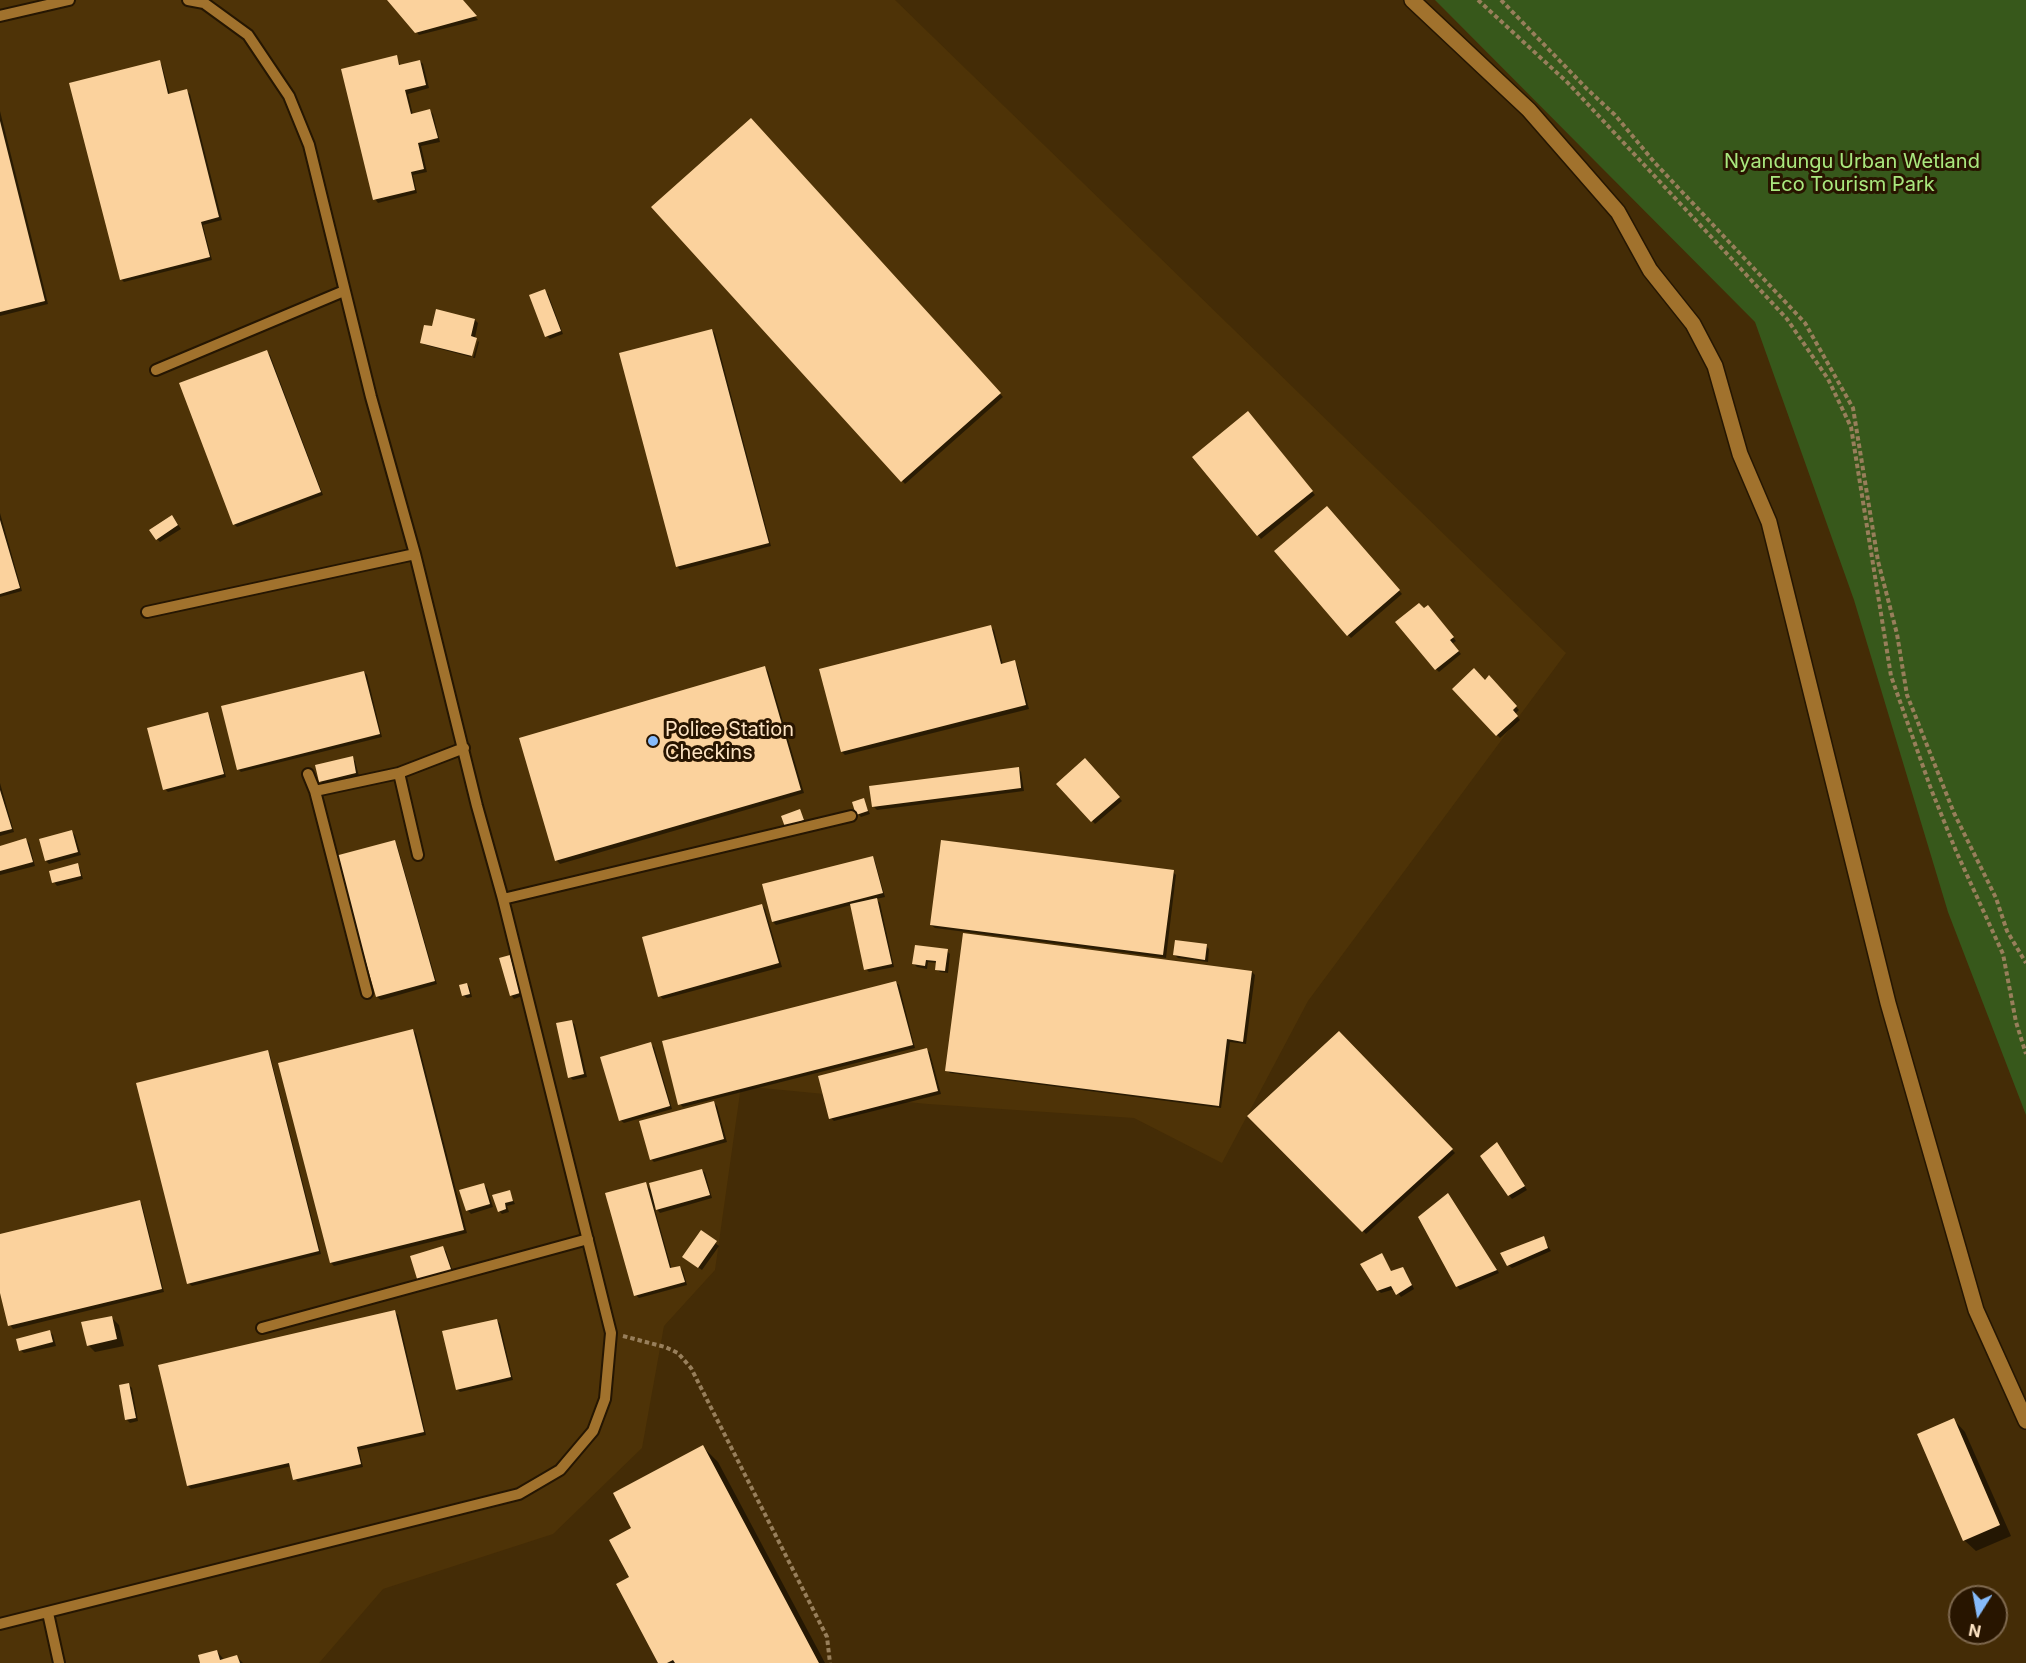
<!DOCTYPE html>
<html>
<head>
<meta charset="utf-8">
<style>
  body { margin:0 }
  #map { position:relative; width:2026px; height:1663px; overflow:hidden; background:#442c06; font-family:Inter,sans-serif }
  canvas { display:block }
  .north { position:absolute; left:1948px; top:1585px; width:60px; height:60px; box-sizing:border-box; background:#281500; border:2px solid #7e684e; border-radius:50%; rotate:191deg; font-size:16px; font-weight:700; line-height:24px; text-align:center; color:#fee4c3 }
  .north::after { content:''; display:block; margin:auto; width:21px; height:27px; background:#86bbfb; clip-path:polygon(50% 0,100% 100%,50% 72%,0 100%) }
</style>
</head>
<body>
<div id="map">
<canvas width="2026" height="1663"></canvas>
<div class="north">N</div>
</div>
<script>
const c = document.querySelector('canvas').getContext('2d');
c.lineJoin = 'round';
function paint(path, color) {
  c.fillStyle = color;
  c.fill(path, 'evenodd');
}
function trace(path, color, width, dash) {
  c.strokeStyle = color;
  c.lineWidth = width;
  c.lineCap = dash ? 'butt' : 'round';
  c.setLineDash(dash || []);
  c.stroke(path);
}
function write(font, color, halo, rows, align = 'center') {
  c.font = font + ' Inter,sans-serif';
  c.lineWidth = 6;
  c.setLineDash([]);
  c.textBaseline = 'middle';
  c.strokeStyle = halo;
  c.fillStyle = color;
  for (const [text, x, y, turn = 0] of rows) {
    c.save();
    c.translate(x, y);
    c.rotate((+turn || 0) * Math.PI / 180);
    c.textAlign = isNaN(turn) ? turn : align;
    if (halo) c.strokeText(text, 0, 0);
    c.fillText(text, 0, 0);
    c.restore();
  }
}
paint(new Path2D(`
  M 0,0 L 895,0 L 1566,653 L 1308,1001 L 1222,1163 L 1134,1118 L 928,1104 L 741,1086 L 715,1270 L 664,1326 L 642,1448 L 553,1534 L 383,1589 L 319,1663 L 0,1663 Z`), '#4e3307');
paint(new Path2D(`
  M 1435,0 L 2026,0 L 2026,1115 L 1948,912 L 1854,600 L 1755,322 Z`), '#37581b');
paint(new Path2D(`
  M 389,0 L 461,0 L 478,20 L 419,35 Z
  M 396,57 L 401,66 L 420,61 L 423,64 L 429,88 L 408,94 L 413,115 L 430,111 L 433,114 L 440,142 L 421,146 L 427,172 L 413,175 L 417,193 L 378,203 L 375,199 Z
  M 159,62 L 162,65 L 170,95 L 186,91 L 190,94 L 222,220 L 203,225 L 212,260 L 124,282 L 121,279 Z
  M 0,111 L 48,304 L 0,316 Z
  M 751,120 L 1003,397 L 905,484 L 654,207 Z
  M 544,290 L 548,294 L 563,334 L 550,339 L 547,336 Z
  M 475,320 L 478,323 L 471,357 L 425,345 L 421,342 L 433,328 Z
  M 712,330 L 715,334 L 771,546 L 680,570 L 677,566 Z
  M 478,341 L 479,342 L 475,358 L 473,358 Z
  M 267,352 L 270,355 L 323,495 L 237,527 L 234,524 Z
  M 1251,417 L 1315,495 L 1261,539 L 1194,457 Z
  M 1330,511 L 1402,594 L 1351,638 L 1348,635 Z
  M 0,513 L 22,591 L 0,597 Z
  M 175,520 L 181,529 L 160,542 L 157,539 Z
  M 1424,610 L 1431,610 L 1456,641 L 1452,644 L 1461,654 L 1439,672 L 1436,669 Z
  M 990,627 L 994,630 L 1003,665 L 1014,662 L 1017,665 L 1029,709 L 845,755 L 842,752 Z
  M 765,668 L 768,671 L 804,793 L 560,864 L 556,860 Z
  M 364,672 L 367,675 L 382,737 L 241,772 L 238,769 Z
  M 1489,677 L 1519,710 L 1515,714 L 1520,720 L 1500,738 L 1454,689 L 1485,682 Z
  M 207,714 L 210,717 L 226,777 L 168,792 L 165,789 Z
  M 352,758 L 355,761 L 359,776 L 323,784 L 320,781 Z
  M 1085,760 L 1122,801 L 1095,824 L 1058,784 Z
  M 1018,768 L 1021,772 L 1024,791 L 877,810 L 874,807 Z
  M 0,783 L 14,832 L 0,836 Z
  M 863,800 L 870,814 L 861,817 L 858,814 Z
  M 800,811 L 806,823 L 786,826 Z
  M 72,832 L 75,835 L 81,855 L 49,864 L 46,861 Z
  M 26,840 L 29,843 L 35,866 L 0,875 L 0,847 Z
  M 394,841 L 397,845 L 437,984 L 381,1000 L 377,997 L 337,858 Z
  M 872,857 L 875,861 L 885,897 L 876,899 L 880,903 L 894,967 L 869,972 L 866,969 L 851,905 L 776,925 L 773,922 Z
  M 77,865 L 80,868 L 83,879 L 57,886 L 54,882 Z
  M 1173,872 L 1176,875 L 1166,958 L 935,928 L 931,925 Z
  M 762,906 L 765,909 L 782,967 L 663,999 L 660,996 Z
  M 1206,946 L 1209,949 L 1208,962 L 1178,958 L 1175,955 Z
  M 947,951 L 950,954 L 948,973 L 940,972 L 937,969 L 938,963 L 928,962 L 927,969 L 917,967 L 914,964 Z
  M 509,956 L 512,960 L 522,996 L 514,999 L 511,995 Z
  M 1252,972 L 1255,975 L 1246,1044 L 1230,1042 L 1221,1108 L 950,1073 L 947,1070 Z
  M 895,982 L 899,985 L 915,1048 L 683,1107 L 680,1104 Z
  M 467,984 L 470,988 L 472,997 L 467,998 L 463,995 Z
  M 572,1021 L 575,1025 L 587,1077 L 573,1080 L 570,1077 Z
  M 413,1030 L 416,1034 L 467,1233 L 334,1266 L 331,1263 Z
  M 1339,1033 L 1455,1153 L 1366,1234 L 1249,1116 Z
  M 650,1044 L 654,1047 L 672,1109 L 624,1123 L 620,1120 Z
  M 926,1049 L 930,1053 L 941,1094 L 834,1121 L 831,1118 Z
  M 267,1052 L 270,1055 L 321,1254 L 192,1286 L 188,1283 Z
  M 713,1102 L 717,1106 L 727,1142 L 654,1162 L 651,1159 Z
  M 1497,1144 L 1527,1190 L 1512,1199 L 1509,1195 Z
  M 702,1170 L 705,1173 L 712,1198 L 660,1213 L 654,1206 L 672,1270 L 680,1267 L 683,1271 L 687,1285 L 639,1298 L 636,1295 L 645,1184 L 652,1191 Z
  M 483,1184 L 487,1188 L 493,1207 L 471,1214 L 467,1210 Z
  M 509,1192 L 515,1204 L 507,1206 L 509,1212 L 502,1214 L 499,1211 Z
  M 1448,1195 L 1499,1273 L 1460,1290 L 1457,1286 Z
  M 139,1201 L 142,1204 L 164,1292 L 13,1329 L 10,1325 L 0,1287 L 0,1235 Z
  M 701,1232 L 719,1246 L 702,1270 L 687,1260 Z
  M 1543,1238 L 1551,1251 L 1512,1268 L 1508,1265 Z
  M 443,1248 L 446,1251 L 454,1275 L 423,1284 Z
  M 1382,1255 L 1392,1273 L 1402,1269 L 1406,1272 L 1414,1289 L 1401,1297 L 1395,1289 L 1381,1293 L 1378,1290 Z
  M 394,1312 L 398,1315 L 426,1435 L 359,1450 L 363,1467 L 298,1482 L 295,1479 L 292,1466 L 191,1489 L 188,1486 Z
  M 112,1318 L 119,1325 L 124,1346 L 95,1352 L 88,1345 Z
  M 497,1320 L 500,1324 L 513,1380 L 460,1392 L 457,1389 Z
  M 50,1332 L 53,1335 L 56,1346 L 24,1353 L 20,1350 Z
  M 129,1385 L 132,1388 L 138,1421 L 130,1423 L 127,1420 Z
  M 1954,1420 L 1965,1432 L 2011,1536 L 1976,1551 L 1964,1540 Z
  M 703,1447 L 718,1462 L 825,1663 L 660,1663 L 631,1577 L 633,1528 Z
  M 217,1651 L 225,1661 L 237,1657 L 243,1663 L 201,1663 Z`), '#0007');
paint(new Path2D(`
  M 387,0 L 463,0 L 477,16 L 415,33 Z
  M 397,55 L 399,65 L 420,60 L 426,85 L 405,90 L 411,114 L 430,109 L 438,138 L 418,143 L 424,169 L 411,172 L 415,190 L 373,200 L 341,69 Z
  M 160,60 L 168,94 L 187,89 L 219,217 L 201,222 L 210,257 L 120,280 L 69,83 Z
  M 751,118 L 1001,393 L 901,482 L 651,207 Z
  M 0,121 L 45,301 L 0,312 Z
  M 545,289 L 561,331 L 545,337 L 529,295 Z
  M 436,309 L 475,319 L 471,336 L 477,338 L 472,356 L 420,343 L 424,325 L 432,326 Z
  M 712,329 L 769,543 L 676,567 L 619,353 Z
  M 267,350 L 321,492 L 233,525 L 179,383 Z
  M 1248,411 L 1313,491 L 1257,536 L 1192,457 Z
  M 1327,506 L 1400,590 L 1347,636 L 1274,551 Z
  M 172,515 L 178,525 L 156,540 L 149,530 Z
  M 0,520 L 20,588 L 0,594 Z
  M 1419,603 L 1424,608 L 1428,605 L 1454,637 L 1450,640 L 1459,651 L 1435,670 L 1395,622 Z
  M 991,625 L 1001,664 L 1015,660 L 1026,705 L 841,752 L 819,669 Z
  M 765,666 L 801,790 L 555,861 L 519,738 Z
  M 1474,668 L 1485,680 L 1489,675 L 1517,706 L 1513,710 L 1518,716 L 1496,736 L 1452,689 Z
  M 364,671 L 380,734 L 237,770 L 221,706 Z
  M 208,712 L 224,774 L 163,790 L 147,728 Z
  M 353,756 L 356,773 L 319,782 L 315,765 Z
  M 1085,758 L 1120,797 L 1091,822 L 1056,784 Z
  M 1019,767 L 1021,788 L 872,807 L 869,786 Z
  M 0,790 L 12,829 L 0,832 Z
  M 864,798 L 868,811 L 856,815 L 852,802 Z
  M 800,809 L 804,820 L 785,827 L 781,816 Z
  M 72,830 L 78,852 L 45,861 L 39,839 Z
  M 26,838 L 33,862 L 0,871 L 0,846 Z
  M 395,840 L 435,981 L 376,997 L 335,856 Z
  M 941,840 L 1174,870 L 1163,955 L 930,925 Z
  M 873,856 L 883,893 L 772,922 L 762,884 Z
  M 78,863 L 81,876 L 52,883 L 49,871 Z
  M 877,898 L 892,964 L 864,970 L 850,904 Z
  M 762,904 L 779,963 L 658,997 L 642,937 Z
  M 963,933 L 1252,971 L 1243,1042 L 1227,1039 L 1219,1106 L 945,1071 Z
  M 1175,940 L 1207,944 L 1205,960 L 1173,955 Z
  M 915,945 L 948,949 L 945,971 L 935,970 L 936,961 L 926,960 L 925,966 L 912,964 Z
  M 510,955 L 520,993 L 510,996 L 499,958 Z
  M 896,981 L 913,1045 L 678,1105 L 662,1041 Z
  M 467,983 L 470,994 L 462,996 L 459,985 Z
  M 572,1020 L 584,1074 L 568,1078 L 556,1023 Z
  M 413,1029 L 464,1230 L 330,1263 L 278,1063 Z
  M 1339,1031 L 1453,1149 L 1362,1232 L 1247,1116 Z
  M 651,1042 L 670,1106 L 619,1121 L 600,1057 Z
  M 927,1048 L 938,1091 L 829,1119 L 818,1076 Z
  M 268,1050 L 319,1251 L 187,1284 L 136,1083 Z
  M 714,1101 L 724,1139 L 650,1160 L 639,1121 Z
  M 1497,1142 L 1525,1186 L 1508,1196 L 1480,1156 Z
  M 702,1169 L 710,1195 L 656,1210 L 649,1183 Z
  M 646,1182 L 670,1268 L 680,1266 L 685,1282 L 634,1296 L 605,1193 Z
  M 484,1183 L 490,1204 L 466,1211 L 459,1190 Z
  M 510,1190 L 513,1201 L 505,1203 L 506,1209 L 498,1212 L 492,1195 Z
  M 1448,1193 L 1497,1270 L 1456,1287 L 1418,1217 Z
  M 140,1200 L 162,1289 L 8,1326 L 0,1293 L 0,1234 Z
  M 701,1230 L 717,1241 L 698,1268 L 682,1257 Z
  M 1544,1236 L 1548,1248 L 1507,1266 L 1500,1253 Z
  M 443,1246 L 452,1272 L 418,1282 L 410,1256 Z
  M 1382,1253 L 1391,1271 L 1403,1267 L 1412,1285 L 1396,1295 L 1391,1286 L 1377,1291 L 1360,1264 Z
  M 395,1310 L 424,1432 L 357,1447 L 361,1464 L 293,1480 L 289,1463 L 187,1486 L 158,1365 Z
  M 112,1316 L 117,1339 L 87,1346 L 81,1322 Z
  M 497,1319 L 511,1377 L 456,1390 L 442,1331 Z
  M 50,1330 L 53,1342 L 19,1351 L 16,1339 Z
  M 129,1383 L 136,1418 L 125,1420 L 119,1385 Z
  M 1954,1418 L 2000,1525 L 1963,1541 L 1917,1434 Z
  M 703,1445 L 819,1663 L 675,1663 L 673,1660 L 667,1663 L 658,1663 L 616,1584 L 629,1577 L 609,1540 L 631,1528 L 613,1493 Z
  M 217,1650 L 220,1660 L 237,1655 L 240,1663 L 200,1663 L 198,1655 Z`), '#fbd29d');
const lane = new Path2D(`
  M 0,16 L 69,0
  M 156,370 L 344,291
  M 147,612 L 415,554
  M 399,773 L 418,855
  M 308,774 L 315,791 L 367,993
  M 315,791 L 399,773 L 464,748
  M 503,899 L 851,816
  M 262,1328 L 588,1239
  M 48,1613 L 59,1663
  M 0,1624 L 519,1494 L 560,1470 L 593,1431 L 605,1399 L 611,1333 L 503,899 L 477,806 L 415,554 L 371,397 L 309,145 L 289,96 L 248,35 L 204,3 L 188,0`);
const street = new Path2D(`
  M 1412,0 L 1529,110 L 1618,212 L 1650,270 L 1693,324 L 1715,366 L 1740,454 L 1769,522 L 1888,1003 L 1976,1310 L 2026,1421`);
trace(lane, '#251602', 14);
trace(street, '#251602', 18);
trace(new Path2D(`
  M 1478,0 L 1568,83 L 1729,256 L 1787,319 L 1828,379 L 1851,427 L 1891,676 L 1931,789 L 1956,851 L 2003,954 L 2016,1022 L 2026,1054
  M 1501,0 L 1587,89 L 1615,115 L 1655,163 L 1805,323 L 1853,408 L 1878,561 L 1897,634 L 1907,695 L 1954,813 L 1996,898 L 2007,931 L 2026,963
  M 623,1336 L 665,1347 L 678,1353 L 691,1368 L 827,1637 L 830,1663`), '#987f5b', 4, [4.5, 3]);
trace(lane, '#a1722d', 10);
trace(street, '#a1722d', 15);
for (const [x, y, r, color] of [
  [653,741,6,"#86bbfb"]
]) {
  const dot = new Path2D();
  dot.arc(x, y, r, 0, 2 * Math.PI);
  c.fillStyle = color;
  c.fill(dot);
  trace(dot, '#281500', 2);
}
write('20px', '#aae87e', '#281500', [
  ["Nyandungu Urban Wetland",1852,162],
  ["Eco Tourism Park",1852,185]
]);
write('20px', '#fee4c3', '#281500', [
  ["Police Station",665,730],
  ["Checkins",665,753]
], 'left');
</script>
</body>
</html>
